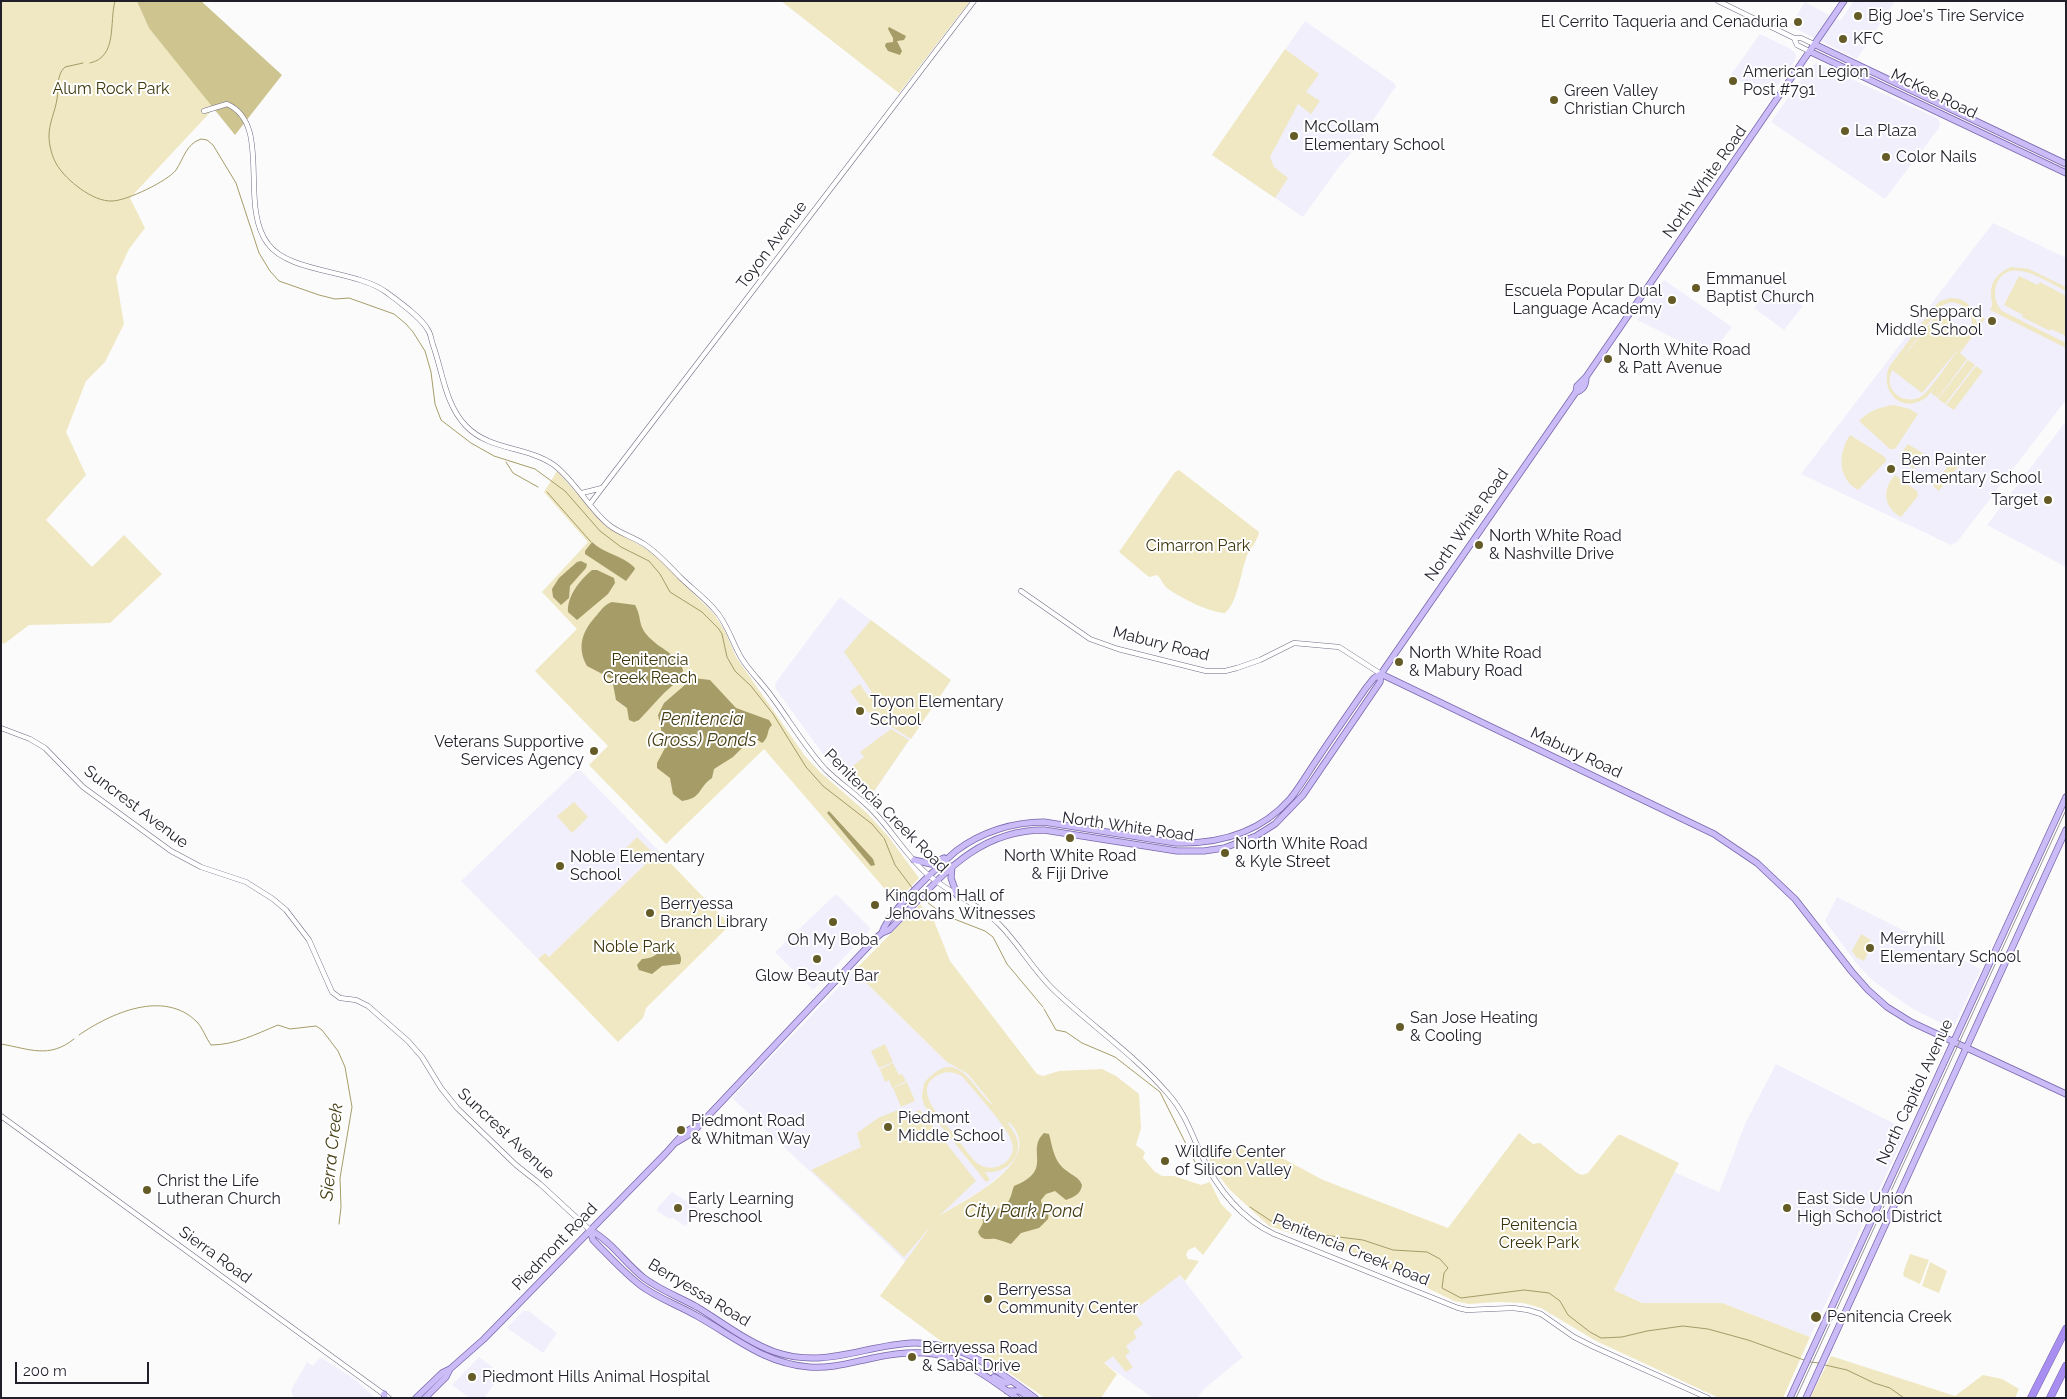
<!DOCTYPE html>
<html>
<head>
<meta charset="utf-8">
<style>
  body { margin:0 }
  #map { position:relative; width:2067px; height:1399px; overflow:hidden; background:#fbfbfb; font-family:Raleway,sans-serif }
  canvas { display:block }
  .frame { position:absolute; inset:0; border:2px solid #211f29; pointer-events:none }
  .scale { position:absolute; left:15px; top:1362px; width:134px; height:22px; box-sizing:border-box; border:2px solid #211f29; border-top:0; padding-left:6px; font-size:15px; line-height:18px; white-space:nowrap; color:#211f29; -webkit-text-stroke:4px #fff; paint-order:stroke }
</style>
</head>
<body>
<div id="map">
<canvas width="2067" height="1399"></canvas>
<div class="frame"></div>
<div class="scale">200 m</div>
</div>
<script>
const c = document.querySelector('canvas').getContext('2d');
c.lineJoin = 'round';
function paint(path, color) {
  c.fillStyle = color;
  c.fill(path, 'evenodd');
}
function trace(path, color, width, dash) {
  c.strokeStyle = color;
  c.lineWidth = width;
  c.lineCap = dash ? 'butt' : 'round';
  c.setLineDash(dash || []);
  c.stroke(path);
}
function write(font, color, halo, rows, align = 'center') {
  c.font = font + ' Raleway,sans-serif';
  c.lineWidth = 4;
  c.setLineDash([]);
  c.textBaseline = 'middle';
  c.strokeStyle = halo;
  c.fillStyle = color;
  for (const [text, x, y, turn = 0] of rows) {
    c.save();
    c.translate(x, y);
    c.rotate((+turn || 0) * Math.PI / 180);
    c.textAlign = isNaN(turn) ? turn : align;
    if (halo) c.strokeText(text, 0, 0);
    c.fillText(text, 0, 0);
    c.restore();
  }
}
paint(new Path2D(`
  M 1854,1 L 1895,1 L 1857,59 L 1790,26 L 1805,2 L 1840,21 Z
  M 1305,21 L 1394,83 L 1396,86 L 1349,156 L 1339,167 L 1303,217 L 1212,155 Z
  M 1760,34 L 1791,49 L 1796,54 L 1795,61 L 1770,96 L 1730,76 Z
  M 1816,63 L 1937,118 L 1940,123 L 1939,128 L 1885,199 L 1771,122 L 1809,68 Z
  M 1993,223 L 2066,258 L 2066,400 L 1957,542 L 1951,545 L 1801,474 Z
  M 1664,280 L 1732,327 L 1710,356 L 1637,320 Z
  M 1771,285 L 1803,306 L 1784,330 L 1754,308 Z
  M 2066,421 L 2066,567 L 1987,525 Z
  M 840,597 L 951,680 L 871,796 L 837,770 L 825,757 L 775,688 L 776,682 Z
  M 577,770 L 580,770 L 659,851 L 549,957 L 544,953 L 538,959 L 461,881 Z
  M 836,894 L 871,929 L 813,990 L 775,952 Z
  M 1837,897 L 1981,969 L 1955,1024 L 1945,1025 L 1911,1008 L 1872,980 L 1857,964 L 1825,921 Z
  M 854,971 L 947,1062 L 968,1074 L 1006,1122 L 1009,1121 L 1015,1129 L 1019,1140 L 1018,1157 L 1012,1165 L 985,1188 L 936,1218 L 906,1262 L 732,1098 Z
  M 1776,1064 L 1907,1130 L 1810,1337 L 1722,1303 L 1642,1303 L 1614,1290 L 1674,1172 L 1719,1192 L 1745,1124 Z
  M 672,1192 L 701,1210 L 685,1226 L 673,1218 L 670,1219 L 657,1211 L 658,1207 Z
  M 1149,1235 L 1243,1357 L 1205,1388 L 1197,1398 L 1153,1398 L 1104,1363 Z
  M 523,1311 L 529,1311 L 557,1333 L 543,1353 L 507,1328 Z
  M 320,1357 L 356,1380 L 375,1398 L 294,1398 L 291,1390 L 307,1362 L 313,1366 Z
  M 479,1357 L 502,1374 L 484,1398 L 470,1398 L 452,1385 Z`), '#f2effd');
paint(new Path2D(`
  M 1,1 L 179,1 L 249,71 L 130,198 L 145,228 L 129,249 L 116,277 L 124,324 L 105,362 L 86,381 L 66,432 L 86,475 L 46,520 L 92,567 L 124,535 L 162,574 L 110,623 L 29,625 L 4,644 L 1,642 Z
  M 781,1 L 970,1 L 899,93 Z
  M 1285,49 L 1319,74 L 1306,92 L 1320,101 L 1311,114 L 1298,104 L 1270,157 L 1274,167 L 1288,178 L 1275,198 L 1212,155 Z
  M 2011,267 L 2029,269 L 2066,287 L 2066,291 C 2047,282 2007,253 1996,286 C 1993,295 1996,304 2002,311 L 2066,343 L 2066,348 L 1990,310 C 1994,304 1991,301 1991,295 C 1990,281 1999,272 2011,267 Z
  M 2019,276 L 2038,285 L 2040,282 L 2066,296 L 2066,336 L 2051,329 L 2050,331 L 2022,317 L 2023,315 L 2004,305 Z
  M 1951,298 C 1967,298 1975,309 1977,324 L 1982,317 L 1985,319 L 1960,353 L 1967,359 L 1938,398 L 1931,393 L 1933,389 C 1930,393 1927,398 1922,400 C 1899,413 1880,389 1889,367 L 1934,307 L 1940,301 ZM 1951,302 C 1970,304 1977,320 1968,336 L 1939,312 L 1900,361 L 1938,310 L 1941,306 ZM 1960,347 C 1952,358 1931,389 1922,396 C 1913,402 1900,400 1894,392 C 1888,385 1889,377 1892,370 L 1922,393 Z
  M 1968,360 L 1975,365 L 1945,404 L 1938,399 Z
  M 1976,366 L 1983,371 L 1954,410 L 1946,405 Z
  M 1894,405 L 1910,409 L 1918,414 L 1895,449 L 1890,449 L 1859,421 C 1869,411 1880,407 1894,405 Z
  M 1850,435 L 1885,457 L 1886,461 L 1858,490 C 1837,478 1838,453 1850,435 Z
  M 1908,444 L 1924,454 L 1913,469 L 1899,456 Z
  M 1954,458 L 1961,463 L 1939,491 L 1933,486 Z
  M 1179,470 L 1259,532 C 1258,540 1252,546 1248,553 C 1241,569 1238,603 1225,613 C 1208,612 1181,598 1167,588 C 1162,584 1162,579 1157,575 L 1149,577 L 1119,552 L 1175,472 Z
  M 557,471 L 607,527 L 647,549 L 657,557 L 714,614 L 725,631 L 736,657 L 805,756 L 820,772 L 866,812 L 888,836 L 919,878 L 896,902 L 764,749 L 666,844 L 589,765 L 608,746 L 535,671 L 577,629 L 542,592 L 588,542 L 544,492 Z
  M 1895,475 L 1917,491 L 1918,496 L 1901,517 C 1883,507 1882,489 1895,475 Z
  M 871,620 L 951,680 L 911,739 L 863,709 L 850,691 L 860,684 L 867,695 L 872,692 L 844,652 Z
  M 891,729 L 909,740 L 872,794 L 868,795 L 843,774 L 864,757 L 860,752 Z
  M 574,802 L 588,817 L 572,833 L 557,816 Z
  M 637,837 L 651,851 L 639,863 L 625,849 Z
  M 659,851 L 728,923 L 729,926 L 646,1008 L 643,1018 L 618,1042 L 538,959 L 545,953 L 549,957 Z
  M 920,904 L 934,921 L 950,961 L 1037,1074 L 1043,1076 L 1059,1071 L 1102,1069 L 1116,1076 L 1139,1094 L 1141,1128 L 1136,1145 L 1145,1152 L 1143,1158 L 1155,1172 L 1162,1176 L 1174,1176 L 1201,1185 L 1210,1182 L 1221,1204 L 1232,1215 L 1203,1255 L 1195,1247 L 1188,1250 L 1186,1255 L 1188,1259 L 1199,1261 L 1185,1281 L 1180,1275 L 1133,1311 L 1143,1324 L 1134,1331 L 1136,1338 L 1126,1346 L 1130,1352 L 1125,1356 L 1133,1367 L 1126,1372 L 1113,1356 L 1104,1363 L 1117,1374 L 1101,1398 L 1045,1398 L 988,1358 L 963,1347 L 941,1341 L 880,1296 L 931,1226 L 904,1257 L 811,1170 L 861,1147 L 857,1133 L 878,1118 L 900,1109 L 904,1117 L 920,1110 L 976,1181 L 939,1216 C 962,1202 1030,1169 1018,1136 C 1016,1130 1012,1123 1007,1122 C 1011,1128 1016,1134 1018,1142 C 1020,1162 1002,1174 985,1172 L 990,1180 L 986,1182 L 924,1105 L 922,1097 L 924,1083 C 958,1043 971,1088 993,1105 L 968,1074 L 947,1062 L 854,971 ZM 946,1072 L 955,1073 L 962,1076 C 973,1090 1009,1128 1012,1143 C 1015,1153 1008,1163 999,1166 C 992,1169 983,1168 977,1163 C 968,1155 961,1143 953,1133 C 939,1115 906,1084 946,1072 Z
  M 1861,934 L 1871,940 L 1868,946 L 1871,947 L 1864,961 L 1856,957 L 1852,951 Z
  M 885,1044 L 893,1062 L 879,1068 L 871,1051 Z
  M 893,1063 L 899,1075 L 902,1074 L 906,1081 L 892,1088 L 889,1080 L 885,1082 L 880,1069 Z
  M 907,1082 L 915,1101 L 901,1107 L 893,1088 Z
  M 1519,1133 L 1533,1144 L 1540,1143 L 1577,1173 L 1582,1175 L 1588,1173 L 1618,1135 L 1621,1135 L 1679,1163 L 1614,1290 L 1642,1303 L 1722,1303 L 1810,1337 L 1783,1398 L 1719,1398 L 1596,1341 L 1541,1308 L 1523,1303 L 1497,1302 L 1469,1304 L 1454,1301 L 1366,1258 L 1269,1226 L 1229,1189 L 1209,1162 L 1210,1158 L 1218,1159 L 1230,1150 L 1243,1148 L 1271,1152 L 1323,1180 L 1448,1228 Z
  M 1910,1254 L 1929,1260 L 1920,1284 L 1903,1276 L 1904,1274 L 1903,1273 Z
  M 1930,1262 L 1947,1271 L 1939,1293 L 1922,1286 Z
  M 1831,1356 L 1955,1396 L 1983,1375 L 2002,1379 L 2019,1389 L 2015,1398 L 1810,1398 Z`), '#efe8c2');
paint(new Path2D(`
  M 137,1 L 201,1 L 282,75 L 235,135 L 149,28 Z`), '#cdc48f');
paint(new Path2D(`
  M 889,27 L 906,36 L 904,40 L 897,41 L 902,51 L 900,55 L 888,51 L 885,46 L 886,43 L 893,42 L 893,38 L 888,29 Z
  M 592,542 C 604,554 622,555 634,567 L 635,569 L 626,581 L 585,554 L 585,551 Z
  M 581,561 L 587,564 L 586,568 L 570,586 L 569,598 L 561,605 L 553,597 L 552,589 L 559,578 L 577,562 Z
  M 592,570 L 597,570 L 614,578 L 615,583 L 608,594 L 577,620 L 568,612 C 567,596 580,580 592,570 Z
  M 612,602 L 635,605 C 643,619 636,626 652,640 C 662,650 679,655 683,670 L 681,678 L 664,693 L 639,720 L 634,722 L 629,720 L 627,708 L 616,700 L 612,679 L 587,666 C 576,646 583,630 597,615 C 601,610 605,604 612,602 Z
  M 693,678 L 710,680 L 736,708 L 769,720 L 772,725 C 766,730 770,737 762,743 L 755,738 L 750,740 L 733,757 L 714,769 L 712,778 C 698,787 703,798 682,801 L 673,794 L 670,778 L 657,768 L 657,763 L 665,748 L 658,715 L 664,703 Z
  M 829,811 L 873,859 L 875,865 L 871,866 L 827,813 Z
  M 668,947 C 677,948 684,956 680,964 L 662,966 L 652,974 L 639,970 L 637,965 L 642,959 C 659,958 655,951 668,947 Z
  M 1044,1133 L 1049,1134 C 1053,1149 1054,1162 1067,1171 C 1073,1176 1079,1177 1082,1185 C 1081,1194 1074,1197 1066,1200 L 1055,1191 L 1046,1194 L 1041,1200 C 1041,1208 1051,1211 1048,1219 L 1039,1228 L 1021,1233 L 1011,1244 C 1007,1243 1004,1241 999,1240 C 990,1236 983,1244 978,1232 L 983,1223 L 982,1213 C 990,1207 1002,1212 1008,1202 C 1011,1198 1012,1191 1014,1186 C 1055,1170 1025,1151 1044,1133 Z`), '#a59c68');
trace(new Path2D(`
  M 83,63 L 65,67 C 56,75 59,88 57,99 C 55,112 49,123 49,136 C 49,145 52,157 57,165 C 66,180 93,202 112,201 C 126,201 168,181 176,170 C 184,158 186,144 201,139 L 207,140 L 213,145 L 236,183 L 259,253 L 270,271 L 279,281 L 319,295 L 335,299 L 349,298 L 394,314 L 406,324 L 413,332 L 425,351 L 431,372 L 435,404 L 441,420 L 471,443 L 494,456 L 535,469 L 565,491 L 600,531 L 621,547 L 649,561 L 660,574 L 670,592 L 702,612 L 718,628 L 722,634 L 727,657 L 735,671 L 751,686 L 773,714 L 806,767 L 823,786 L 872,824 L 883,837
  M 90,63 C 118,57 109,22 115,1
  M 506,462 L 513,473 L 538,487
  M 547,492 L 591,542
  M 679,680 L 685,686
  M 884,838 L 895,865 L 913,889
  M 923,899 L 944,915 L 985,931 L 993,937 L 1007,964 L 1043,1007
  M 1044,1009 L 1056,1030 L 1066,1032 L 1082,1043 L 1115,1057 L 1160,1092 L 1202,1176
  M 79,1035 C 111,1013 164,989 197,1022 C 202,1027 206,1038 211,1045 C 235,1045 256,1034 278,1025 L 290,1029 L 316,1026 L 322,1030 L 338,1051 L 345,1067 L 352,1107 L 340,1178 L 341,1207 L 339,1224
  M 1,1044 C 30,1049 49,1059 74,1039
  M 1250,1207 L 1271,1221 L 1299,1229 L 1323,1235 L 1363,1240 L 1393,1250 L 1427,1252 L 1440,1259 L 1448,1268 L 1444,1273 L 1442,1288 L 1461,1298 L 1524,1290 L 1549,1293 L 1560,1301 L 1568,1315 L 1590,1332 L 1601,1338 L 1622,1337 L 1647,1331 L 1683,1326 L 1708,1329 L 1748,1340 L 1804,1360
  M 1810,1362 L 1819,1363
  M 1825,1365 L 1847,1370 L 1874,1383 L 1890,1388 L 1904,1398`), '#a59c68', 1);
const minor = new Path2D(`
  M 1718,1 L 1794,38 L 1801,38 L 1816,45
  M 1794,38 L 1797,45 L 1811,52
  M 204,111 L 227,104 C 273,124 238,205 268,244 C 289,273 356,270 386,292 C 398,301 421,317 428,330 C 431,334 431,340 433,345 C 443,373 445,404 466,426 C 490,451 527,446 554,465 C 576,482 588,508 609,525 C 619,533 633,537 644,544 C 658,553 668,565 680,577 C 691,588 705,598 715,610 C 728,624 732,643 742,659 C 751,673 763,684 772,697 C 790,721 805,747 825,769 C 840,784 859,796 874,812 C 892,831 906,855 926,873 C 948,893 978,903 999,924 C 1020,945 1034,972 1056,992 C 1093,1027 1136,1056 1169,1095 C 1184,1112 1191,1132 1200,1152 C 1216,1187 1238,1217 1274,1234 L 1458,1308 L 1467,1310 L 1513,1308 L 1528,1310 L 1541,1314 L 1574,1337 L 1594,1347 L 1708,1398
  M 582,493 L 602,488
  M 590,504 L 974,1
  M 1021,591 L 1090,639 L 1118,649 L 1206,671 L 1225,671 L 1237,668 L 1260,660 L 1294,643 L 1339,647 L 1381,674
  M 1,728 L 30,739 L 45,748 L 83,787 L 171,851 L 201,867 L 246,882 L 273,899 L 286,910 L 309,940 L 332,992 L 340,998 L 356,1000 L 368,1006 L 408,1041 L 422,1057 L 441,1088 L 457,1108 L 516,1165 L 540,1184 L 590,1230
  M 1,1116 L 389,1398`);
const major = new Path2D(`
  M 1816,45 L 2066,164
  M 1811,52 L 2066,173
  M 1576,392 C 1584,390 1586,385 1586,377
  M 1381,674 L 1714,834 L 1757,863 L 1795,899 L 1852,972 L 1868,990 L 1887,1007 L 1911,1022 L 2066,1094
  M 914,860 L 931,864 L 944,858
  M 952,866 L 951,878 L 957,895
  M 882,933 C 887,913 939,866 956,851 C 981,832 1013,822 1044,822 L 1176,843 C 1219,844 1260,833 1290,799 C 1300,787 1309,771 1318,758 C 1334,734 1350,711 1366,688 L 1374,678 L 1381,674
  M 677,1142 L 692,1133 L 876,938 L 882,933 L 889,930 C 936,884 972,830 1044,830 L 1177,851 L 1204,851 L 1224,848 L 1256,836 L 1275,824 L 1303,795 L 1380,682 L 1381,674 L 1385,668 L 1576,392 L 1577,386 L 1586,377 L 1844,1
  M 590,1230 C 611,1241 625,1263 644,1278 C 660,1290 679,1297 697,1307 C 722,1322 747,1342 775,1352 C 826,1369 864,1345 913,1343 C 962,1342 999,1371 1035,1398
  M 590,1230 L 593,1240 C 608,1255 623,1272 640,1285 C 657,1298 678,1305 697,1316 C 735,1337 763,1363 809,1367 C 830,1369 853,1362 873,1358 C 941,1344 963,1359 1017,1398
  M 994,1377 L 1005,1383 L 1012,1381
  M 1007,1391 L 1020,1391 L 1029,1398
  M 384,1394 L 385,1398
  M 416,1398 L 442,1373 L 450,1369 L 484,1339 L 664,1155 C 674,1145 682,1132 696,1126
  M 425,1398 L 446,1377 L 450,1369
  M 1790,1398 L 2066,797
  M 1806,1398 L 2066,830`);
const highway = new Path2D(`
  M 2031,1398 L 2066,1329
  M 2050,1398 L 2066,1366`);
trace(minor, '#716c84', 5.5);
trace(major, '#7967ab', 7);
trace(highway, '#7967ab', 8);
trace(minor, '#fff', 4.5);
trace(major, '#cbbbf7', 5.5);
trace(highway, '#a98ef1', 7);
trace(new Path2D(`
  M 1796,1398 L 2066,810`), '#98989c', 1);
for (const [x, y, r, color] of [
  [1858,16,5,"#645b27"],
  [1798,22,5,"#645b27"],
  [1843,39,5,"#645b27"],
  [1733,81,5,"#645b27"],
  [1554,100,5,"#645b27"],
  [1845,131,5,"#645b27"],
  [1294,136,5,"#645b27"],
  [1886,157,5,"#645b27"],
  [1696,288,5,"#645b27"],
  [1672,300,5,"#645b27"],
  [1992,321,5,"#645b27"],
  [1608,359,5,"#645b27"],
  [1891,469,5,"#645b27"],
  [2048,500,5,"#645b27"],
  [1479,545,5,"#645b27"],
  [1399,662,5,"#645b27"],
  [860,711,5,"#645b27"],
  [594,751,5,"#645b27"],
  [1070,838,5,"#645b27"],
  [1225,853,5,"#645b27"],
  [560,866,5,"#645b27"],
  [875,905,5,"#645b27"],
  [650,913,5,"#645b27"],
  [833,922,5,"#645b27"],
  [1870,948,5,"#645b27"],
  [817,959,5,"#645b27"],
  [1400,1027,5,"#645b27"],
  [888,1127,5,"#645b27"],
  [681,1130,5,"#645b27"],
  [1165,1161,5,"#645b27"],
  [147,1190,5,"#645b27"],
  [678,1208,5,"#645b27"],
  [1787,1208,5,"#645b27"],
  [988,1299,5,"#645b27"],
  [1816,1317,6,"#645b27"],
  [912,1357,5,"#645b27"],
  [472,1377,5,"#645b27"]
]) {
  const dot = new Path2D();
  dot.arc(x, y, r, 0, 2 * Math.PI);
  c.fillStyle = color;
  c.fill(dot);
  trace(dot, '#fff', 2);
}
write('16px', '#211f29', '#fff', [
  ["Big Joe's Tire Service",1868,16],
  ["El Cerrito Taqueria and Cenaduria",1788,22,"right"],
  ["KFC",1853,39],
  ["American Legion",1743,72],
  ["Post #791",1743,90],
  ["Green Valley",1564,91],
  ["Christian Church",1564,109],
  ["McCollam",1304,127],
  ["Elementary School",1304,145],
  ["La Plaza",1855,131],
  ["Color Nails",1896,157],
  ["Emmanuel",1706,279],
  ["Baptist Church",1706,297],
  ["Escuela Popular Dual",1662,291,"right"],
  ["Language Academy",1662,309,"right"],
  ["Sheppard",1982,312,"right"],
  ["Middle School",1982,330,"right"],
  ["North White Road",1618,350],
  ["& Patt Avenue",1618,368],
  ["Ben Painter",1901,460],
  ["Elementary School",1901,478],
  ["Target",2038,500,"right"],
  ["North White Road",1489,536],
  ["& Nashville Drive",1489,554],
  ["North White Road",1409,653],
  ["& Mabury Road",1409,671],
  ["Toyon Elementary",870,702],
  ["School",870,720],
  ["Veterans Supportive",584,742,"right"],
  ["Services Agency",584,760,"right"],
  ["North White Road",1235,844],
  ["& Kyle Street",1235,862],
  ["North White Road",1070,856,"center"],
  ["& Fiji Drive",1070,874,"center"],
  ["Noble Elementary",570,857],
  ["School",570,875],
  ["Kingdom Hall of",885,896],
  ["Jehovahs Witnesses",885,914],
  ["Berryessa",660,904],
  ["Branch Library",660,922],
  ["Merryhill",1880,939],
  ["Elementary School",1880,957],
  ["Oh My Boba",833,940,"center"],
  ["Glow Beauty Bar",817,976,"center"],
  ["San Jose Heating",1410,1018],
  ["& Cooling",1410,1036],
  ["Piedmont",898,1118],
  ["Middle School",898,1136],
  ["Piedmont Road",691,1121],
  ["& Whitman Way",691,1139],
  ["Wildlife Center",1175,1152],
  ["of Silicon Valley",1175,1170],
  ["Christ the Life",157,1181],
  ["Lutheran Church",157,1199],
  ["Early Learning",688,1199],
  ["Preschool",688,1217],
  ["East Side Union",1797,1199],
  ["High School District",1797,1217],
  ["Berryessa",998,1290],
  ["Community Center",998,1308],
  ["Penitencia Creek",1827,1317],
  ["Berryessa Road",922,1348],
  ["& Sabal Drive",922,1366],
  ["Piedmont Hills Animal Hospital",482,1377]
], 'left');
write('16px', '#3d360b', '#fff', [
  ["Alum Rock Park",111,89],
  ["Cimarron Park",1198,546],
  ["Penitencia",650,660],
  ["Creek Reach",650,678],
  ["Noble Park",634,947],
  ["Penitencia",1539,1225],
  ["Creek Park",1539,1243]
]);
write('16px', '#211f29', '#fff', [
  ["McKee Road",1934,94,26],
  ["North White Road",1705,182,-55],
  ["Toyon Avenue",772,245,-53],
  ["North White Road",1467,525,-55],
  ["Mabury Road",1161,644,14],
  ["Mabury Road",1576,753,25],
  ["Suncrest Avenue",136,807,37],
  ["Penitencia Creek Road",886,811,45],
  ["North White Road",1128,827,8],
  ["North Capitol Avenue",1915,1092,-65],
  ["Suncrest Avenue",506,1134,43],
  ["Piedmont Road",555,1247,-46],
  ["Penitencia Creek Road",1351,1250,22],
  ["Sierra Road",215,1255,36],
  ["Berryessa Road",699,1293,31]
]);
write('italic 18px', '#463f15', '#fff', [
  ["Penitencia",702,720],
  ["(Gross) Ponds",702,741],
  ["Sierra Creek",332,1152,-84],
  ["City Park Pond",1024,1212]
]);
</script>
</body>
</html>
